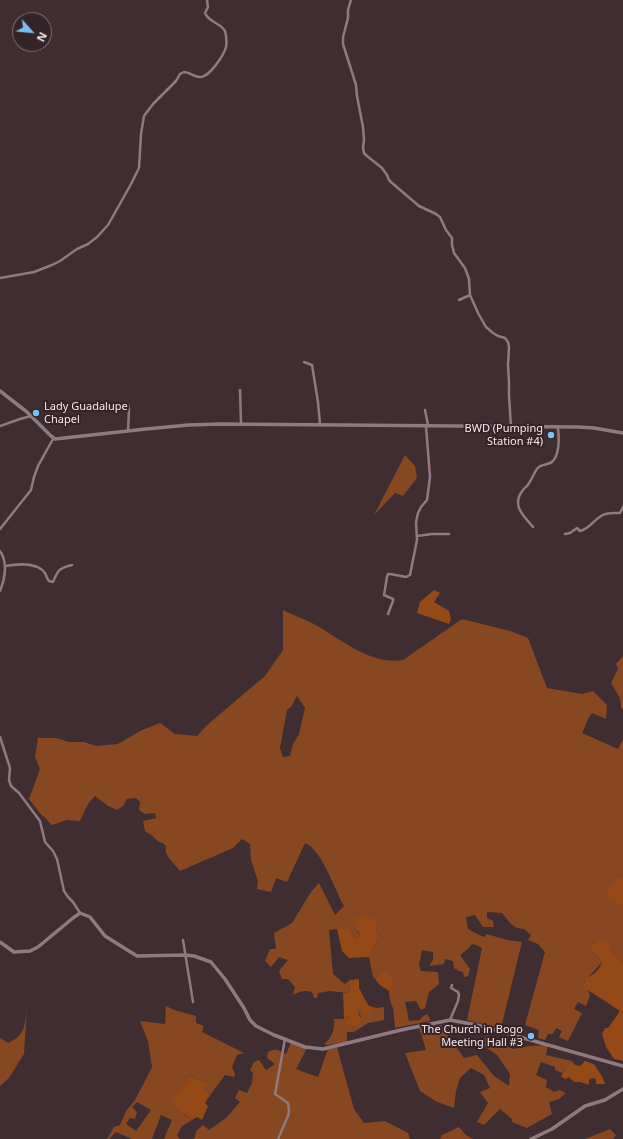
<!DOCTYPE html>
<html>
<head>
<meta charset="utf-8">
<style>
  body { margin:0 }
  #map { position:relative; width:623px; height:1139px; overflow:hidden; background:#3e2d31; font-family:"Noto Sans",sans-serif }
  canvas { display:block }
  .north { position:absolute; left:12px; top:12px; width:40px; height:40px; box-sizing:border-box; background:#342327; border:1px solid #827376; border-radius:50%; rotate:117deg; font-size:11px; font-weight:700; line-height:16px; text-align:center; color:#f6ebed }
  .north::after { content:''; display:block; margin:auto; width:14px; height:18px; background:#79bff8; clip-path:polygon(50% 0,100% 100%,50% 72%,0 100%) }
</style>
</head>
<body>
<div id="map">
<canvas width="623" height="1139"></canvas>
<div class="north">N</div>
</div>
<script>
const c = document.querySelector('canvas').getContext('2d');
c.lineJoin = 'round';
function paint(path, color) {
  c.fillStyle = color;
  c.fill(path, 'evenodd');
}
function trace(path, color, width, dash) {
  c.strokeStyle = color;
  c.lineWidth = width;
  c.lineCap = dash ? 'butt' : 'round';
  c.setLineDash(dash || []);
  c.stroke(path);
}
function write(font, color, halo, rows, align = 'center') {
  c.font = font + ' "Noto Sans",sans-serif';
  c.lineWidth = 4;
  c.setLineDash([]);
  c.textBaseline = 'middle';
  c.strokeStyle = halo;
  c.fillStyle = color;
  for (const [text, x, y, turn = 0] of rows) {
    c.save();
    c.translate(x, y);
    c.rotate((+turn || 0) * Math.PI / 180);
    c.textAlign = isNaN(turn) ? turn : align;
    if (halo) c.strokeText(text, 0, 0);
    c.fillText(text, 0, 0);
    c.restore();
  }
}
paint(new Path2D(`
  M 405,455 L 415,466 L 417,478 L 403,496 L 395,493 L 374,515 Z
  M 283,610 C 295,616 308,620 319,627 C 345,642 371,665 403,660 L 462,619 L 510,631 L 528,638 L 547,688 L 582,694 L 593,691 L 607,705 L 606,719 L 592,713 L 588,719 L 582,733 L 618,749 L 623,739 L 623,875 L 619,877 L 623,903 L 623,964 L 615,958 L 608,941 L 597,941 L 589,948 L 602,962 L 584,982 L 590,995 L 586,1006 L 578,1002 L 574,1009 L 582,1013 L 568,1041 L 559,1037 L 562,1031 L 556,1028 L 553,1034 L 548,1034 L 545,1040 L 538,1038 L 539,1030 L 525,1025 L 545,952 L 538,944 L 528,940 L 531,935 L 524,929 L 517,928 L 511,924 L 502,913 L 487,912 L 487,918 L 493,921 L 494,927 L 483,927 L 475,915 L 466,917 L 468,929 L 479,935 L 485,937 L 486,934 L 508,940 L 522,942 L 501,1028 L 467,1020 L 482,948 L 476,945 L 472,944 L 468,949 L 460,955 L 470,969 L 468,976 L 464,977 L 463,972 L 459,971 L 454,968 L 453,961 L 445,959 L 444,964 L 429,966 L 433,960 L 433,952 L 422,950 L 419,965 L 421,971 L 438,972 L 439,984 L 429,992 L 425,1008 L 421,1010 L 416,1001 L 405,1002 L 409,1021 L 420,1020 L 422,1017 L 427,1014 L 430,1018 L 430,1021 L 395,1028 L 393,1008 C 390,1003 389,996 389,991 L 393,988 L 381,971 L 375,979 L 373,977 L 369,957 C 373,951 375,944 378,938 L 381,938 L 376,930 L 376,921 L 357,931 L 360,936 L 355,939 L 350,929 L 337,929 L 329,930 L 333,974 L 345,984 L 350,980 L 348,986 L 351,990 L 348,993 L 330,991 L 318,993 L 317,998 L 314,998 L 312,992 C 305,990 300,991 293,995 L 295,987 L 288,979 L 282,979 L 279,971 L 288,960 L 279,957 L 271,967 L 265,961 L 270,949 L 276,949 L 274,933 L 292,923 L 311,892 L 319,883 L 335,915 L 344,906 C 334,889 323,851 305,843 L 287,882 L 276,878 L 271,892 L 257,889 L 258,881 L 251,860 L 250,844 L 242,839 L 233,848 L 180,871 C 175,864 163,855 166,846 L 163,843 L 159,842 L 151,835 L 145,831 L 143,821 L 156,818 L 155,813 L 145,814 L 139,810 L 140,802 L 136,798 L 127,799 L 123,806 L 117,810 L 108,806 L 95,796 L 88,804 L 80,821 L 67,820 L 52,825 L 39,812 L 29,799 L 40,769 L 35,757 L 38,738 L 56,738 L 69,742 L 84,742 L 96,746 L 118,744 L 142,730 L 160,723 L 175,734 L 197,736 L 207,725 L 265,676 L 283,650 ZM 297,696 L 305,708 L 299,734 L 293,744 L 290,756 L 283,757 L 280,748 L 287,710 L 291,707 Z
  M 623,656 L 623,709 L 621,708 L 620,698 L 611,683 L 618,669 L 616,664 Z
  M 166,1006 L 174,1010 L 196,1016 L 196,1023 L 204,1026 L 202,1032 L 244,1053 L 237,1055 L 232,1067 L 235,1074 L 234,1077 L 225,1075 L 211,1094 L 204,1089 L 207,1082 L 187,1076 L 186,1085 L 177,1092 L 185,1115 L 192,1120 L 182,1126 L 177,1135 L 180,1139 L 164,1139 L 172,1120 L 161,1115 L 152,1139 L 131,1139 L 128,1137 L 116,1132 L 109,1139 L 107,1139 L 114,1127 L 120,1125 L 126,1111 L 135,1100 L 152,1067 L 148,1041 L 140,1021 L 165,1024 ZM 137,1102 L 151,1110 L 136,1131 L 126,1124 L 130,1118 L 135,1119 L 137,1112 L 132,1107 Z
  M 27,1007 L 24,1054 L 9,1078 L 0,1086 L 0,1038 L 8,1043 C 26,1035 25,1024 27,1007 Z
  M 372,1007 L 377,1008 L 384,1007 L 384,1020 L 368,1023 L 354,1032 L 347,1032 L 347,1042 L 326,1045 L 324,1044 C 332,1038 335,1030 334,1019 L 344,1019 L 349,1015 L 351,1018 L 361,1017 L 358,1011 L 358,1008 L 362,1011 L 372,1013 Z
  M 441,1025 L 464,1058 L 477,1055 L 494,1076 L 509,1086 L 510,1074 L 497,1055 L 481,1044 L 487,1035 L 513,1049 L 530,1046 L 548,1045 L 546,1055 L 572,1061 L 569,1067 L 562,1073 L 555,1070 L 555,1067 L 541,1062 L 536,1075 L 547,1080 L 546,1087 L 554,1092 L 559,1090 L 566,1093 L 559,1099 L 549,1102 L 552,1114 L 527,1128 L 512,1122 L 512,1119 L 500,1109 L 484,1125 L 477,1122 L 488,1103 L 480,1092 L 490,1088 L 484,1075 L 471,1068 L 460,1078 L 456,1091 L 454,1108 L 437,1102 L 420,1091 L 405,1053 L 426,1050 L 419,1027 Z
  M 291,1042 L 307,1048 L 296,1069 L 318,1077 L 328,1049 L 337,1047 L 354,1109 L 364,1123 L 385,1121 L 408,1133 L 410,1139 L 193,1139 L 195,1137 L 196,1131 L 203,1125 L 209,1130 L 226,1118 L 240,1102 L 235,1098 L 239,1090 L 247,1093 L 252,1083 L 253,1073 L 250,1070 L 254,1062 L 259,1060 L 266,1070 L 274,1065 L 274,1063 L 267,1058 L 268,1052 C 275,1048 279,1050 286,1054 Z
  M 459,1127 L 466,1135 L 473,1139 L 440,1139 L 442,1135 Z
  M 610,1129 L 616,1135 L 613,1139 L 585,1139 Z`), '#874821');
paint(new Path2D(`
  M 434,590 L 440,593 L 434,602 L 449,611 L 451,619 L 449,624 L 417,613 L 420,602 Z
  M 623,875 L 623,907 L 619,904 L 606,898 L 605,895 L 619,877 Z
  M 366,916 L 376,921 L 376,930 L 381,938 L 378,938 C 375,944 373,951 369,957 L 349,958 L 342,951 L 337,929 L 350,929 L 355,939 L 360,936 L 353,920 L 358,917 Z
  M 597,941 L 608,941 L 615,957 L 623,964 L 623,1061 L 614,1059 L 606,1047 L 602,1034 L 605,1028 L 608,1028 L 620,1011 L 591,992 L 584,989 C 584,975 589,979 597,971 C 599,969 601,965 602,962 L 589,948 Z
  M 381,971 L 386,971 L 392,978 L 393,988 L 389,991 L 380,985 L 375,979 Z
  M 359,979 L 359,988 L 368,1005 L 372,1007 L 372,1013 L 365,1017 L 362,1011 L 358,1008 C 357,1014 362,1017 361,1024 L 348,1025 L 346,1021 L 351,1018 L 349,1015 L 344,1019 L 343,993 L 348,993 L 351,990 L 348,986 L 350,980 Z
  M 572,1061 L 575,1065 L 580,1066 L 585,1061 L 594,1064 L 603,1078 L 605,1084 L 596,1084 L 596,1079 L 592,1078 L 589,1080 L 589,1085 L 580,1082 L 574,1082 L 569,1077 L 566,1079 L 561,1077 C 563,1071 569,1067 572,1061 Z
  M 187,1076 L 207,1082 L 204,1089 L 211,1094 L 205,1103 L 208,1106 L 202,1120 L 197,1117 L 192,1120 L 171,1103 L 177,1092 L 186,1085 Z`), '#944916');
trace(new Path2D(`
  M 351,0 L 348,10 L 348,18 L 343,37 L 343,44 L 356,85 L 357,96 L 363,127 L 364,140 L 363,147 L 364,153 L 367,156 L 382,168 L 387,175 L 389,180 L 392,183 L 419,206 L 436,214 L 440,217 L 446,230 L 452,238 L 452,245 L 454,253 L 465,268 L 469,279 L 470,295 L 478,313 L 486,327 L 493,333 L 498,336 L 505,338 L 508,342 L 509,347 L 508,365 L 509,382 L 509,396 L 511,427
  M 0,278 L 34,272 L 52,265 L 60,261 L 77,249 L 88,244 L 97,237 L 108,225 L 130,186 L 139,168 L 141,134 L 144,116 L 153,104 L 176,81 L 180,74 L 184,72 C 190,72 195,78 201,77 C 210,76 224,55 226,47 C 227,42 226,35 225,31 C 220,22 209,23 205,13 L 208,7 L 207,0
  M 459,300 L 470,295
  M 304,362 L 312,365 L 318,402 L 320,424
  M 240,390 L 241,424
  M 128,405 L 129,409 L 128,431
  M 425,410 L 428,425
  M 0,426 L 20,419 L 31,416
  M 533,527 C 523,515 511,505 523,490 C 525,487 528,486 529,483 C 533,478 534,471 539,467 C 543,464 549,465 553,461 C 560,453 559,437 558,428
  M 0,529 L 31,490 L 34,477 L 38,466 L 53,439
  M 565,534 L 570,533 L 577,528 L 580,531 C 589,529 593,521 601,516 C 606,512 614,513 620,513 L 623,507
  M 417,536 L 432,534 L 449,534
  M 0,551 C 8,562 5,579 0,591
  M 5,566 C 16,564 37,562 45,573 C 46,575 47,579 49,581 L 53,582 C 58,570 59,568 72,565
  M 388,614 L 393,601 L 393,599 L 384,595 L 387,577 L 388,574 L 390,574 L 406,577 L 410,575 L 417,540 L 416,522 L 418,513 L 421,507 L 427,500 L 430,477 L 426,426
  M 0,737 L 10,768 L 9,780 L 11,786 L 19,793 L 40,821 L 45,842 L 53,851 L 57,859 L 64,891 L 68,897 L 73,902 L 80,913
  M 183,940 L 193,1002
  M 450,1020 L 458,1001 L 459,995 L 458,992 L 451,988 L 452,985
  M 278,1139 L 288,1116 L 289,1112 L 288,1103 L 275,1094 L 285,1039`), '#8f7a7f', 2.5);
trace(new Path2D(`
  M 0,391 L 27,412 L 51,436 L 55,439 L 146,429 L 188,425 L 221,424 L 578,427 L 594,428 L 623,433
  M 0,942 L 14,952 L 30,951 L 38,947 L 73,918 L 80,913 L 90,917 L 105,936 L 137,956 L 185,955 L 194,956 L 211,962 L 225,979 L 244,1008 L 250,1020 L 256,1026 L 274,1035 L 305,1047 L 323,1049 L 401,1030 L 450,1020 L 477,1025 L 623,1066
  M 531,1139 L 552,1129 L 585,1106 L 605,1100 L 623,1089`), '#8f7a7f', 3.5);
for (const [x, y, r, color] of [
  [36,413,4,"#79bff8"],
  [551,435,4,"#79bff8"],
  [531,1036,4,"#79bff8"]
]) {
  const dot = new Path2D();
  dot.arc(x, y, r, 0, 2 * Math.PI);
  c.fillStyle = color;
  c.fill(dot);
  trace(dot, '#342327', 1.5);
}
write('11px', '#f6ebed', '#342327', [
  ["Lady Guadalupe",44,407,"left"],
  ["Chapel",44,420,"left"],
  ["BWD (Pumping",543,429],
  ["Station #4)",543,442],
  ["The Church in Bogo",523,1030],
  ["Meeting Hall #3",523,1043]
], 'right');
</script>
</body>
</html>
